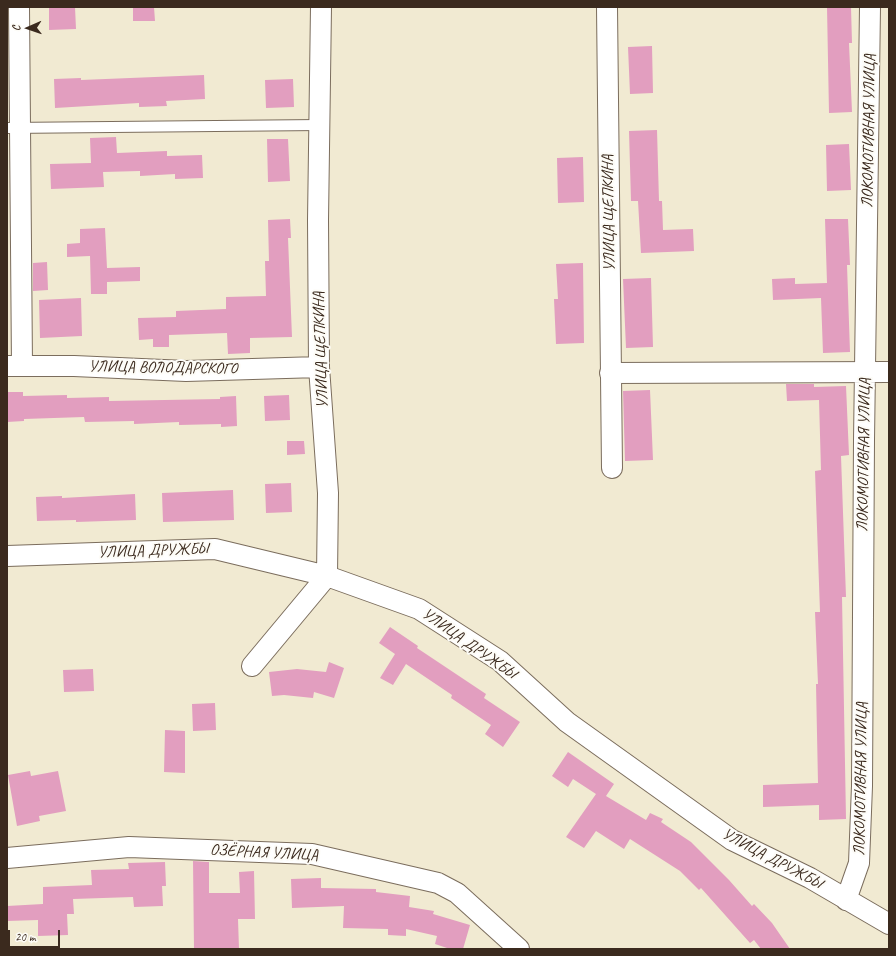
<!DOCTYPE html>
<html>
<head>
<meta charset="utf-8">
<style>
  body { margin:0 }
  #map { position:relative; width:896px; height:956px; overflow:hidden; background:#f1ead2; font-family:Caveat,sans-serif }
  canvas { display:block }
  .frame { position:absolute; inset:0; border:8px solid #3b2a1e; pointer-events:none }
  .north { position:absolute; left:8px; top:8px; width:40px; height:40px; -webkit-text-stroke:3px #fdfcf7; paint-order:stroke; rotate:268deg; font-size:11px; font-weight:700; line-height:16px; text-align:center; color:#3b2a1e }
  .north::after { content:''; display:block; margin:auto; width:14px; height:18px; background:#3b2a1e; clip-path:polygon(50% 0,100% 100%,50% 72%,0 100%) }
  .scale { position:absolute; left:8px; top:930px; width:52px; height:18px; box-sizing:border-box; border:2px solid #3b2a1e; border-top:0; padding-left:5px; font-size:12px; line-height:14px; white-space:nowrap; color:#3b2a1e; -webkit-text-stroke:3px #fdfcf7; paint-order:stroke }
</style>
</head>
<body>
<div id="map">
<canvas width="896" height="956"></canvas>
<div class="frame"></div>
<div class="north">С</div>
<div class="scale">20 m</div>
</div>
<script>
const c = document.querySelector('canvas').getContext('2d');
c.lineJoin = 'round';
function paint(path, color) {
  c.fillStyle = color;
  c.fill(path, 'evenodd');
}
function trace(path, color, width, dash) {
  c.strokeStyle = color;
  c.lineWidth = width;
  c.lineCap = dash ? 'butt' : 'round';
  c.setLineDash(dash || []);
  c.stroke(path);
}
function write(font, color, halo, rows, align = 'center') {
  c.font = font + ' Caveat,sans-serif';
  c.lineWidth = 4;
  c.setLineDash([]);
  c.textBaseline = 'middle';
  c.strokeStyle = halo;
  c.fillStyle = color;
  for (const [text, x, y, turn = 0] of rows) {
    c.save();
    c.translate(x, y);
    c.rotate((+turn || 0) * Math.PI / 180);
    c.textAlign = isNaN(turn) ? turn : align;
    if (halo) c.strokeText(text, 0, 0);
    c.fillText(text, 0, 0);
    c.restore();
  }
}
paint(new Path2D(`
  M 49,7 L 75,7 L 76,29 L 49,30 Z
  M 133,7 L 154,7 L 155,21 L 133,21 Z
  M 827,7 L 851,7 L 852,43 L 849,43 L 852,112 L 829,113 Z
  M 652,46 L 653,93 L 630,94 L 628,47 Z
  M 204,75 L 205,99 L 166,101 L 167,106 L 139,107 L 139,103 L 55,108 L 54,79 L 81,78 L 81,80 Z
  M 293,79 L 294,107 L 266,108 L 265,80 Z
  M 657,130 L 659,201 L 662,201 L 663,230 L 693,229 L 694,251 L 641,253 L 638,201 L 631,201 L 629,131 Z
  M 116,137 L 117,153 L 167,151 L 167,156 L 202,155 L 203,178 L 175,179 L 175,174 L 140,176 L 140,171 L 103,172 L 104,187 L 51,189 L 50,164 L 91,163 L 90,138 Z
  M 267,139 L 288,139 L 290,181 L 268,182 Z
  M 849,144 L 851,190 L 827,191 L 826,145 Z
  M 583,157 L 584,202 L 558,203 L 557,158 Z
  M 290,219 L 291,238 L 288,238 L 292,337 L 250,338 L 250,353 L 228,354 L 227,333 L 169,335 L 169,347 L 153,347 L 153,339 L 139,340 L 138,318 L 176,317 L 176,311 L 226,309 L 226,297 L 266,296 L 265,261 L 269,261 L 268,220 Z
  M 825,219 L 848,219 L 850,265 L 847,265 L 850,352 L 823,353 L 821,298 L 773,300 L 772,279 L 795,278 L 795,284 L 827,283 Z
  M 105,228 L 107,268 L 140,267 L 140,281 L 107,282 L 107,294 L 91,294 L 90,256 L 67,257 L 67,244 L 80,243 L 80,229 Z
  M 47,262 L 48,290 L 33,291 L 33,263 Z
  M 583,263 L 584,343 L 556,344 L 554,299 L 558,299 L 556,264 Z
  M 651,278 L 653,347 L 626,348 L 623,279 Z
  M 81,298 L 82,336 L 40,338 L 39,300 Z
  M 786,384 L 814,384 L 814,387 L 846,386 L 849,455 L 841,456 L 846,597 L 842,597 L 846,819 L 819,820 L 819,805 L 763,807 L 763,785 L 818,783 L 816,684 L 818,684 L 815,612 L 820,612 L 815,471 L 821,470 L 819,400 L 787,401 Z
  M 650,390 L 653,460 L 625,461 L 623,391 Z
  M 7,392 L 23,392 L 23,396 L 67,395 L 67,398 L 109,397 L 109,401 L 220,399 L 220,397 L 236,396 L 237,426 L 221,427 L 221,424 L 179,425 L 179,422 L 134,424 L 134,421 L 85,422 L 84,417 L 24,419 L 24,421 L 7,422 Z
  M 289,395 L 290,420 L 265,421 L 264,396 Z
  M 287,441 L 304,441 L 305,454 L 287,455 Z
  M 291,483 L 292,512 L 266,513 L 265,484 Z
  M 233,490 L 234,520 L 163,522 L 162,493 Z
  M 135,494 L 136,520 L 76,522 L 76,520 L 37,521 L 36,497 L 62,496 L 62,498 Z
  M 390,627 L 418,646 L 417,648 L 486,694 L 484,698 L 520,722 L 503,747 L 485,734 L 491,725 L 451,698 L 452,695 L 406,664 L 393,685 L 380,678 L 395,654 L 379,643 Z
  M 329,662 L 344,668 L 334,698 L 314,692 L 313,698 L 284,695 L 272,696 L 269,672 L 297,669 L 326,672 Z
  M 93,669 L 94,691 L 64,692 L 63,670 Z
  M 215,703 L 216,730 L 193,731 L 192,704 Z
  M 165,730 L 185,731 L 185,773 L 164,772 Z
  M 568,752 L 614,784 L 606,796 L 646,820 L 650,813 L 663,819 L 661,822 L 691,842 L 729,880 L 752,906 L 754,904 L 772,923 L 790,949 L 761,949 L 754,940 L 750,943 L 701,888 L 699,890 L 680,871 L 630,839 L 624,849 L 596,831 L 584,848 L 566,837 L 596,794 L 573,779 L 568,787 L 552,776 Z
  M 30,771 L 31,776 L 58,771 L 66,811 L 39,816 L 40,821 L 17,826 L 8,775 Z
  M 193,861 L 209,862 L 209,893 L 240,893 L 239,872 L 254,871 L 255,919 L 238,919 L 239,949 L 194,949 Z
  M 165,862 L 166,886 L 162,886 L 163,906 L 134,907 L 133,897 L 73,899 L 74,914 L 67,914 L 68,935 L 38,936 L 38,920 L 7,921 L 7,906 L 43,904 L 43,887 L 92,885 L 91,870 L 129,869 L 128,863 Z
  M 321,878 L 321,888 L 376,889 L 376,892 L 410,896 L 409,907 L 434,911 L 433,914 L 470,925 L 463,949 L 450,949 L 435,944 L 437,936 L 406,929 L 406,936 L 388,935 L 388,929 L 343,928 L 344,906 L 292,908 L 291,879 Z`), '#e29ebf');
const lane = new Path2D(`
  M 7,128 L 320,125`);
const street = new Path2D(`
  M 19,7 L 22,366
  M 607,7 L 612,468
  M 7,366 L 74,366 L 186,371 L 319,367
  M 610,373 L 889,372
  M 7,556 L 215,549 L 327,576 L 419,609 L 500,661 L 567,722 L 732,840 L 810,878 L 889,924
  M 252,666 L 327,576 L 328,493 L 319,367 L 318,220 L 321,7
  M 7,858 L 129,847 L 312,854 L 438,883 L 457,893 L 519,949
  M 846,900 L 859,863 L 862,786 L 864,440 L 870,7`);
trace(lane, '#7b6d5d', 12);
trace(street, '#7b6d5d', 22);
trace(lane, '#fff', 10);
trace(street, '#fff', 20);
write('16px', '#3b2a1e', '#fdfcf7', [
  ["ЛОКОМОТИВНАЯ УЛИЦА",869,131,-89],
  ["УЛИЦА ЩЕПКИНА",609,213,-91],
  ["УЛИЦА ЩЕПКИНА",321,350,-92],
  ["УЛИЦА ВОЛОДАРСКОГО",163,368,1],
  ["ЛОКОМОТИВНАЯ УЛИЦА",864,455,-89],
  ["УЛИЦА ДРУЖБЫ",153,551,-2],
  ["УЛИЦА ДРУЖБЫ",469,644,35],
  ["ЛОКОМОТИВНАЯ УЛИЦА",861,779,-89],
  ["ОЗЁРНАЯ УЛИЦА",264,853,3],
  ["УЛИЦА ДРУЖБЫ",772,859,28]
]);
</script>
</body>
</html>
